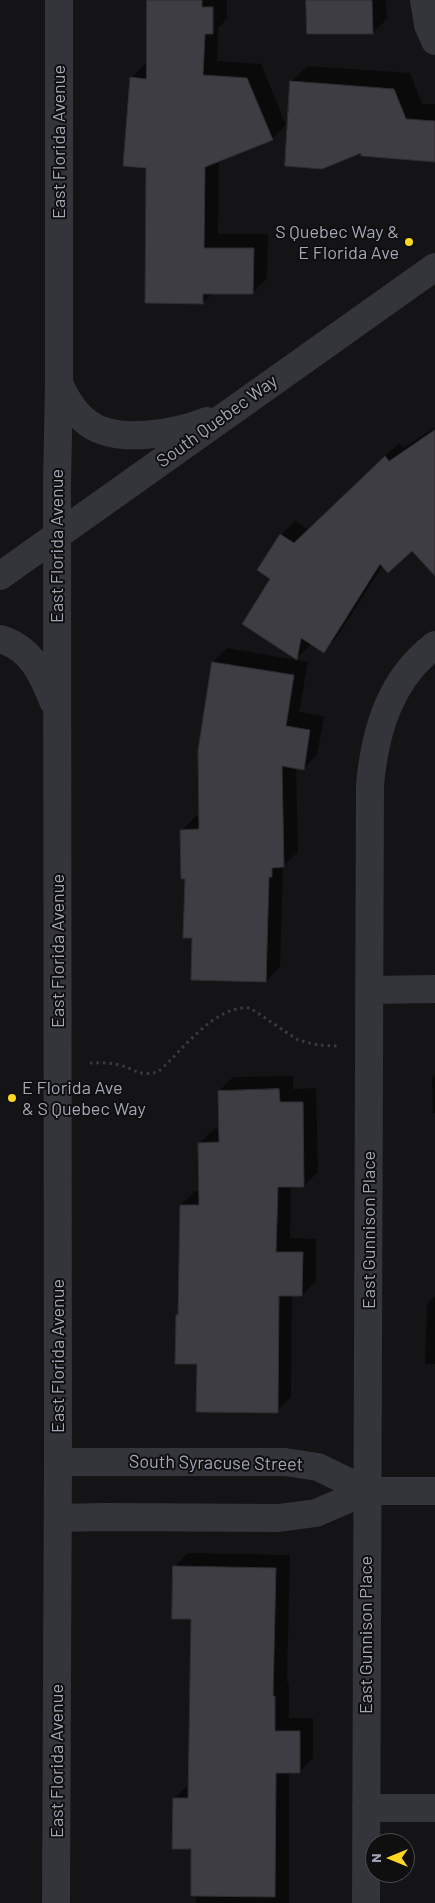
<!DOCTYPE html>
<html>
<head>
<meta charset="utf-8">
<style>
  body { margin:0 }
  #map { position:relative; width:435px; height:1903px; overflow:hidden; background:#141416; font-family:Barlow,sans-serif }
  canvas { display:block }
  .north { position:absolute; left:365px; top:1833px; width:50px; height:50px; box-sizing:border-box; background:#0f0f10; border:1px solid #4b4c53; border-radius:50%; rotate:270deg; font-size:14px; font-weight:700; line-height:20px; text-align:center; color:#a4a7b7 }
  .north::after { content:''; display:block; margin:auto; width:18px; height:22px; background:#fed723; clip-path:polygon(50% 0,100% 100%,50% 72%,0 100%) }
</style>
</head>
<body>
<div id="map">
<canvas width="435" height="1903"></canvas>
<div class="north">N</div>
</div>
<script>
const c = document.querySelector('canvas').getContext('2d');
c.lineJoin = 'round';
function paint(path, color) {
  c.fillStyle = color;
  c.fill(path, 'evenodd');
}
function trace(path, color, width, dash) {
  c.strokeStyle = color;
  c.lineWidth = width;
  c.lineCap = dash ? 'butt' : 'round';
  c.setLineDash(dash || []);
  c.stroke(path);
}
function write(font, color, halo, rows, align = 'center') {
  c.font = font + ' Barlow,sans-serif';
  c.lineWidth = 4;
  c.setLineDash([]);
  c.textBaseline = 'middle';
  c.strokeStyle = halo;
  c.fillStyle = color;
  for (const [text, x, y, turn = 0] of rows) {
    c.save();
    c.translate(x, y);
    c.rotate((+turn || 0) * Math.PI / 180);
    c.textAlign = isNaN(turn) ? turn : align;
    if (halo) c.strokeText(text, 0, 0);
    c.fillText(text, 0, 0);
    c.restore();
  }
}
paint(new Path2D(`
  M 148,0 L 227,0 L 227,19 L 218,28 L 217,61 L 261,64 L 286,125 L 272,139 L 219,160 L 218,234 L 268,234 L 267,279 L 252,293 L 213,292 L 203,303 L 147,167 L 131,78 L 145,64 L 147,64 Z
  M 307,0 L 386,0 L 387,19 L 373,33 Z
  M 307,66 L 410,73 L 422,104 L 435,104 L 435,160 L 363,151 L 291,82 Z
  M 435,427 L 435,565 L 412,549 L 383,565 L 337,637 L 323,651 L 312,644 L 297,658 L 272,579 L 281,535 L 295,521 L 308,530 L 399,443 L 404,448 Z
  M 227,648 L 308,662 L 299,712 L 324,716 L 317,755 L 303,769 L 296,768 L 298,852 L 283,866 L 280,967 L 266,981 L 193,937 L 182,830 L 196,816 L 200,816 L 213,662 Z
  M 435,1074 L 435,1113 L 433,1113 L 432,1077 Z
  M 293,1076 L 293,1089 L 316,1088 L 318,1172 L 304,1186 L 291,1186 L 290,1238 L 316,1239 L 316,1281 L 302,1295 L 292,1295 L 291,1397 L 277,1411 L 198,1363 L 177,1315 L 179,1313 L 181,1205 L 195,1191 L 200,1191 L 200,1143 L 214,1129 L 220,1129 L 219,1091 L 233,1077 Z
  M 435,1296 L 435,1364 L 425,1364 L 427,1304 Z
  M 188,1553 L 290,1555 L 287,1682 L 289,1682 L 289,1718 L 313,1718 L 313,1758 L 299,1772 L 289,1772 L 289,1903 L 196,1903 L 193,1848 L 174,1798 L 190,1784 L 193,1618 L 174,1567 Z`), '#0007');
const building = new Path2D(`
  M 147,0 L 202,0 L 202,7 L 213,7 L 213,34 L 205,34 L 203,75 L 247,78 L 273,140 L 205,167 L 204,248 L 254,248 L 253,294 L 203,294 L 203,304 L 145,303 L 146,168 L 123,166 L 130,77 L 146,79 Z
  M 306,0 L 372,0 L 373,34 L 307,34 Z
  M 290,81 L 394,89 L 406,119 L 435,121 L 435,162 L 361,156 L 361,153 L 322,169 L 285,166 Z
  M 435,430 L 435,576 L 412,551 L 388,573 L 380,564 L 324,653 L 301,638 L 297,660 L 242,624 L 270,579 L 257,570 L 280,534 L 294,543 L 385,456 L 389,461 Z
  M 212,662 L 294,675 L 286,726 L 310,730 L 304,770 L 282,766 L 284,867 L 272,868 L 272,877 L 269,877 L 266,982 L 191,980 L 192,938 L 183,938 L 185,879 L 181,879 L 180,830 L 199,829 L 198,751 Z
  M 279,1089 L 280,1102 L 303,1102 L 304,1187 L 278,1187 L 276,1252 L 303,1252 L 302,1296 L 279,1296 L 278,1413 L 196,1412 L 197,1364 L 175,1364 L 176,1315 L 178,1315 L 180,1205 L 199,1205 L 198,1143 L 219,1142 L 218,1091 Z
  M 173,1566 L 276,1568 L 273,1696 L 275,1696 L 275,1731 L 300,1731 L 300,1773 L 276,1773 L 275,1897 L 191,1896 L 191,1849 L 172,1849 L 173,1798 L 188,1798 L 191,1619 L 172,1619 Z`);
paint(building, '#3e3d43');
trace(building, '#2e2d32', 1);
trace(new Path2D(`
  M 90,1063 C 99,1063 109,1062 119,1065 C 137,1069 138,1077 158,1072 C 183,1050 214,1005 250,1008 L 298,1040 L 318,1045 L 337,1046`), '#3a3b42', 3, [2.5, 4]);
trace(new Path2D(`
  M 424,0 L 428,25 L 435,41
  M 370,990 L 435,989
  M 58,1462 L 285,1462 L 318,1467 L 367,1491
  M 58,1518 L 104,1517 L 279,1518 L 316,1513 L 367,1491 L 435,1491
  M 366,1808 L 435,1808
  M 366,1903 L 370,785 C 375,731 390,679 435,645`), '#34343b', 28);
trace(new Path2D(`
  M 59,383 C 66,399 74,413 88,423 C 117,445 176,433 207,421
  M 0,576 L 435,267
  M 0,639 C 31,648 42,673 53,701
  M 56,1903 L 58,1462 L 57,484 L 59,383 L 59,0`), '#34343b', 28);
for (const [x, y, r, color] of [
  [409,242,5,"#fed723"],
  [12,1098,5,"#fed723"]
]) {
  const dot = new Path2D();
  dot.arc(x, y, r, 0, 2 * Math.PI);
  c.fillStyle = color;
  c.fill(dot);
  trace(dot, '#0f0f10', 2);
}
write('18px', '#a4a7b7', '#0f0f10', [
  ["East Florida Avenue",59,142,-90],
  ["South Quebec Way",217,421,-36],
  ["East Florida Avenue",57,546,-90],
  ["East Florida Avenue",58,951,-90],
  ["East Gunnison Place",369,1230,-90],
  ["East Florida Avenue",58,1356,-90],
  ["South Syracuse Street",216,1463,1],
  ["East Gunnison Place",366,1635,-90],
  ["East Florida Avenue",57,1761,-90]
]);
write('18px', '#a4a7b7', '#0f0f10', [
  ["S Quebec Way &",399,232],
  ["E Florida Ave",399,253],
  ["E Florida Ave",22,1088,"left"],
  ["& S Quebec Way",22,1109,"left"]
], 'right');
</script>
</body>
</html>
